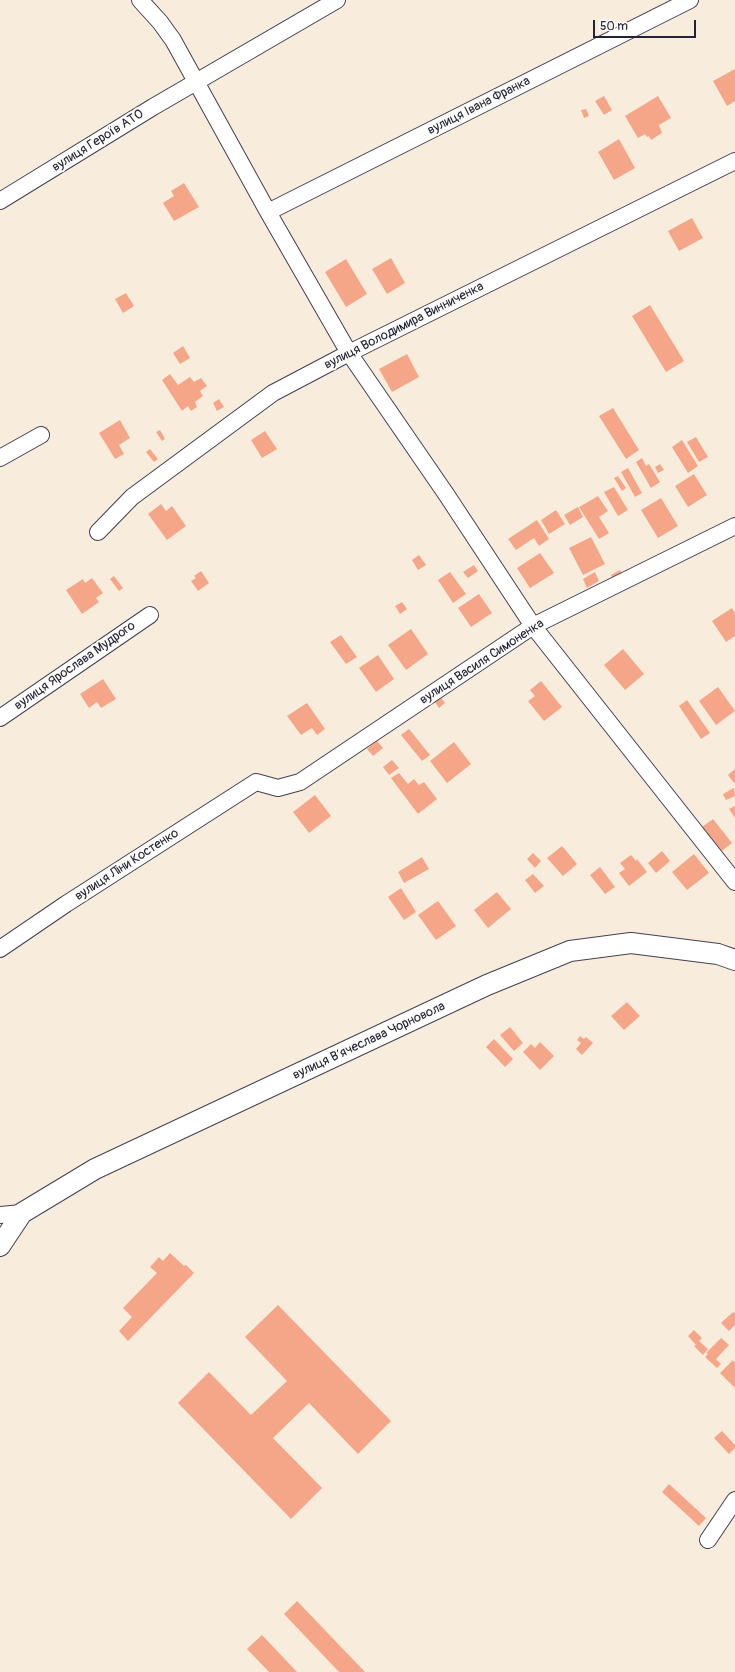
<!DOCTYPE html>
<html>
<head>
<meta charset="utf-8">
<style>
  body { margin:0 }
  #map { position:relative; width:735px; height:1672px; overflow:hidden; background:#f8eddc; font-family:Pangolin,sans-serif }
  canvas { display:block }
  .scale { position:absolute; left:593px; top:20px; width:103px; height:18px; box-sizing:border-box; border:2px solid #22223b; border-top:0; padding-left:5px; font-size:12px; line-height:14px; white-space:nowrap; color:#22223b; -webkit-text-stroke:3px #fdfcf7; paint-order:stroke }
</style>
</head>
<body>
<div id="map">
<canvas width="735" height="1672"></canvas>
<div class="scale">50 m</div>
</div>
<script>
const c = document.querySelector('canvas').getContext('2d');
c.lineJoin = 'round';
function paint(path, color) {
  c.fillStyle = color;
  c.fill(path, 'evenodd');
}
function trace(path, color, width, dash) {
  c.strokeStyle = color;
  c.lineWidth = width;
  c.lineCap = dash ? 'butt' : 'round';
  c.setLineDash(dash || []);
  c.stroke(path);
}
function write(font, color, halo, rows, align = 'center') {
  c.font = font + ' Pangolin,sans-serif';
  c.lineWidth = 4;
  c.setLineDash([]);
  c.textBaseline = 'middle';
  c.strokeStyle = halo;
  c.fillStyle = color;
  for (const [text, x, y, turn = 0] of rows) {
    c.save();
    c.translate(x, y);
    c.rotate((+turn || 0) * Math.PI / 180);
    c.textAlign = isNaN(turn) ? turn : align;
    if (halo) c.strokeText(text, 0, 0);
    c.fillText(text, 0, 0);
    c.restore();
  }
}
paint(new Path2D(`
  M 735,69 L 735,101 L 727,106 L 713,81 Z
  M 604,96 L 612,110 L 604,115 L 595,101 Z
  M 658,96 L 671,118 L 659,125 L 662,133 L 651,140 L 649,136 L 647,137 L 645,134 L 638,138 L 625,116 Z
  M 586,109 L 589,116 L 584,118 L 581,110 Z
  M 619,139 L 635,168 L 614,180 L 598,152 Z
  M 184,183 L 199,207 L 174,221 L 163,203 L 174,196 L 171,191 Z
  M 692,218 L 703,238 L 679,251 L 668,231 Z
  M 391,258 L 405,283 L 387,294 L 372,269 Z
  M 346,259 L 367,294 L 346,307 L 325,272 Z
  M 126,293 L 134,306 L 123,313 L 115,299 Z
  M 650,305 L 684,361 L 666,372 L 632,316 Z
  M 183,346 L 190,358 L 180,364 L 173,353 Z
  M 407,354 L 419,377 L 392,392 L 379,369 Z
  M 170,374 L 178,385 L 190,377 L 194,382 L 201,378 L 207,386 L 200,391 L 203,396 L 195,402 L 197,407 L 191,411 L 188,406 L 182,411 L 162,380 Z
  M 219,399 L 224,407 L 217,411 L 213,403 Z
  M 613,408 L 639,450 L 626,459 L 599,416 Z
  M 120,420 L 130,438 L 119,445 L 124,454 L 115,459 L 99,433 Z
  M 160,430 L 165,439 L 162,441 L 156,432 Z
  M 265,431 L 277,449 L 262,458 L 251,440 Z
  M 696,437 L 708,457 L 699,462 L 687,442 Z
  M 682,440 L 698,466 L 688,473 L 672,447 Z
  M 150,449 L 158,459 L 154,462 L 146,452 Z
  M 642,458 L 646,466 L 649,464 L 660,482 L 651,488 L 636,462 Z
  M 660,464 L 664,470 L 658,473 L 655,467 Z
  M 628,468 L 642,493 L 635,497 L 621,472 Z
  M 694,474 L 707,495 L 688,507 L 675,486 Z
  M 618,476 L 626,488 L 622,491 L 614,478 Z
  M 614,487 L 628,510 L 618,516 L 604,492 Z
  M 598,496 L 608,511 L 599,517 L 609,533 L 599,539 L 579,507 Z
  M 661,498 L 678,526 L 658,538 L 641,510 Z
  M 161,504 L 166,511 L 172,506 L 186,526 L 167,540 L 148,514 Z
  M 578,507 L 583,517 L 570,525 L 564,515 Z
  M 556,510 L 565,524 L 549,534 L 541,520 Z
  M 537,520 L 549,539 L 539,546 L 534,538 L 516,550 L 508,539 Z
  M 591,537 L 605,564 L 583,575 L 569,548 Z
  M 540,553 L 554,573 L 530,588 L 517,568 Z
  M 419,555 L 426,565 L 418,570 L 412,560 Z
  M 474,565 L 478,571 L 468,578 L 463,572 Z
  M 620,570 L 623,575 L 614,581 L 611,575 Z
  M 201,571 L 209,583 L 198,591 L 191,581 L 196,578 L 194,576 Z
  M 450,572 L 466,594 L 453,603 L 438,580 Z
  M 595,572 L 599,581 L 587,588 L 583,579 Z
  M 114,576 L 123,588 L 119,591 L 110,579 Z
  M 92,578 L 103,593 L 96,598 L 99,602 L 82,614 L 66,590 L 83,579 L 85,583 Z
  M 479,594 L 492,613 L 471,627 L 458,608 Z
  M 402,602 L 407,609 L 400,614 L 395,606 Z
  M 732,608 L 735,613 L 735,636 L 726,642 L 712,621 Z
  M 411,629 L 428,654 L 406,670 L 388,645 Z
  M 341,635 L 357,657 L 346,664 L 330,642 Z
  M 623,649 L 644,674 L 625,690 L 604,665 Z
  M 378,655 L 394,679 L 376,692 L 359,668 Z
  M 103,679 L 116,699 L 101,708 L 97,702 L 89,708 L 80,694 Z
  M 541,681 L 562,707 L 544,721 L 528,701 L 535,696 L 530,690 Z
  M 718,687 L 735,711 L 716,725 L 699,701 Z
  M 439,695 L 445,703 L 439,708 L 433,699 Z
  M 687,700 L 710,733 L 701,739 L 679,706 Z
  M 307,703 L 325,729 L 317,735 L 312,728 L 301,735 L 287,716 Z
  M 409,729 L 430,755 L 422,761 L 401,735 Z
  M 377,741 L 383,748 L 373,756 L 367,749 Z
  M 454,742 L 471,764 L 447,783 L 430,761 Z
  M 392,760 L 399,768 L 389,775 L 383,767 Z
  M 735,769 L 735,782 L 734,783 L 728,775 Z
  M 399,773 L 408,784 L 414,779 L 419,785 L 424,782 L 437,799 L 418,814 L 391,778 Z
  M 734,788 L 735,796 L 726,800 L 723,794 Z
  M 315,795 L 331,816 L 309,833 L 293,812 Z
  M 735,806 L 735,818 L 729,809 Z
  M 713,819 L 732,843 L 722,851 L 702,827 Z
  M 562,846 L 577,864 L 563,876 L 547,858 Z
  M 662,851 L 670,861 L 656,873 L 648,863 Z
  M 533,853 L 541,861 L 535,868 L 527,859 Z
  M 694,854 L 709,873 L 687,890 L 672,872 Z
  M 631,855 L 636,861 L 637,859 L 647,872 L 629,886 L 619,873 L 625,869 L 620,863 Z
  M 422,857 L 429,869 L 404,883 L 398,872 Z
  M 600,867 L 615,887 L 605,894 L 590,875 Z
  M 533,874 L 544,886 L 535,893 L 525,880 Z
  M 401,888 L 416,912 L 404,920 L 388,897 Z
  M 497,892 L 511,909 L 488,928 L 474,910 Z
  M 438,901 L 456,926 L 436,940 L 418,915 Z
  M 627,1002 L 640,1016 L 624,1030 L 611,1016 Z
  M 510,1027 L 523,1043 L 514,1051 L 500,1035 Z
  M 580,1036 L 584,1039 L 586,1037 L 593,1043 L 582,1055 L 576,1049 L 581,1043 L 577,1040 Z
  M 494,1039 L 513,1059 L 505,1067 L 486,1047 Z
  M 540,1042 L 554,1056 L 540,1070 L 523,1052 L 531,1044 L 535,1048 Z
  M 170,1253 L 184,1266 L 186,1265 L 194,1273 L 128,1341 L 119,1331 L 132,1317 L 123,1308 L 157,1273 L 150,1267 L 159,1257 L 163,1261 Z
  M 278,1305 L 391,1421 L 358,1454 L 309,1403 L 273,1438 L 322,1488 L 291,1519 L 178,1403 L 209,1372 L 251,1415 L 287,1381 L 245,1337 Z
  M 733,1312 L 735,1314 L 735,1325 L 729,1331 L 721,1323 Z
  M 694,1330 L 702,1338 L 699,1341 L 708,1349 L 703,1355 L 694,1346 L 696,1345 L 688,1336 Z
  M 721,1338 L 729,1345 L 716,1359 L 721,1364 L 717,1368 L 705,1357 L 708,1354 L 706,1353 Z
  M 733,1360 L 735,1363 L 735,1388 L 720,1373 Z
  M 722,1431 L 735,1445 L 735,1448 L 729,1454 L 714,1438 Z
  M 669,1484 L 706,1518 L 699,1526 L 662,1492 Z
  M 297,1601 L 365,1672 L 339,1672 L 284,1614 Z
  M 262,1635 L 297,1672 L 269,1672 L 247,1649 Z`), '#f6a688');
const minor = new Path2D(`
  M 140,0 L 160,22 L 173,40 L 268,212 L 349,353 L 446,494 L 533,626 L 735,882
  M 0,201 L 153,107 L 337,0
  M 268,212 L 690,0
  M 0,458 L 41,435
  M 98,532 L 132,497 L 273,393 L 349,353 L 735,161
  M 0,718 L 150,615
  M 0,949 L 66,904 L 256,782 L 278,788 L 300,782 L 533,626 L 735,526
  M 0,1215 L 22,1213
  M 708,1540 L 735,1500`);
const tertiary = new Path2D(`
  M 0,1246 L 22,1213 L 95,1169 L 487,985 L 570,951 L 631,943 L 718,954 L 735,960`);
trace(minor, '#424053', 18);
trace(tertiary, '#424053', 22);
trace(minor, '#fff', 16);
trace(tertiary, '#fff', 20);
write('13px', '#22223b', '#fdfcf7', [
  ["вулиця Івана Франка",479,106,-27],
  ["вулиця Героїв АТО",98,141,-32],
  ["вулиця Володимира Винниченка",404,326,-27],
  ["вулиця Василя Симоненка",482,662,-33],
  ["вулиця Ярослава Мудрого",75,666,-35],
  ["вулиця Ліни Костенко",127,865,-33],
  ["вулиця Вʼячеслава Чорновола",369,1041,-25]
]);
</script>
</body>
</html>
